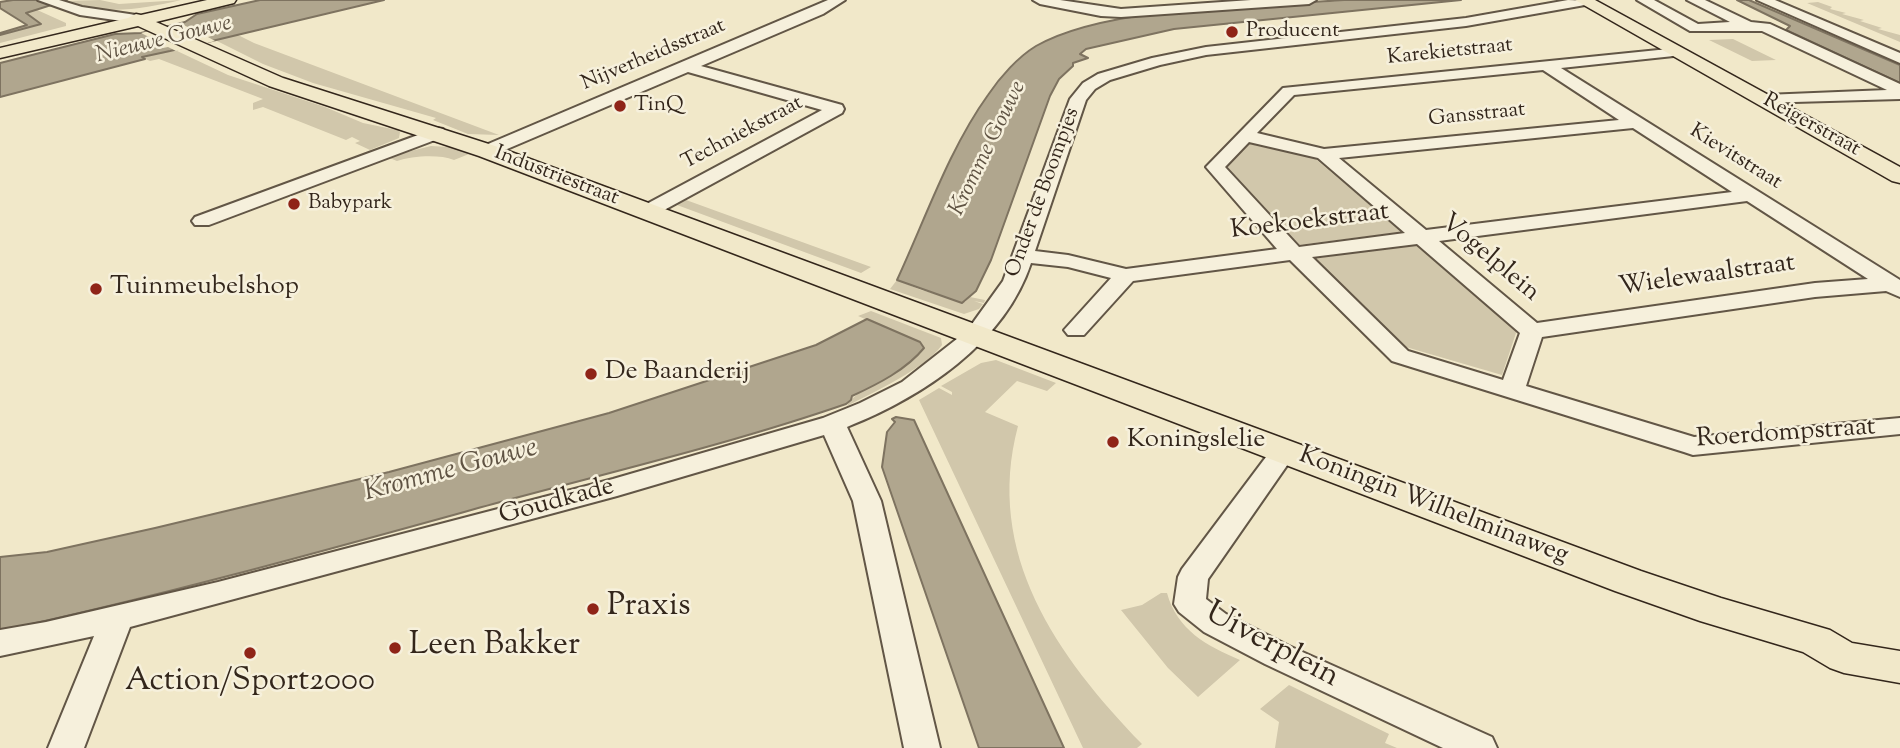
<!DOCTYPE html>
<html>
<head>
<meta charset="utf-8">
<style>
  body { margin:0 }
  canvas { display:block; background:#f1e8c9 }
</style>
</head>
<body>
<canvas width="1900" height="748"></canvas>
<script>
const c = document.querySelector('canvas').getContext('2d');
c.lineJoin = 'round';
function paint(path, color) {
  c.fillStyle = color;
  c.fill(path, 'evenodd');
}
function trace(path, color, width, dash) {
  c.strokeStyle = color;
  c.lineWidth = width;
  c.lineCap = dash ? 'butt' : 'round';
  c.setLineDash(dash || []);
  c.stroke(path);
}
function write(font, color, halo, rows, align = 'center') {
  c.font = font + ' "Sorts Mill Goudy",serif';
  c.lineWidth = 5;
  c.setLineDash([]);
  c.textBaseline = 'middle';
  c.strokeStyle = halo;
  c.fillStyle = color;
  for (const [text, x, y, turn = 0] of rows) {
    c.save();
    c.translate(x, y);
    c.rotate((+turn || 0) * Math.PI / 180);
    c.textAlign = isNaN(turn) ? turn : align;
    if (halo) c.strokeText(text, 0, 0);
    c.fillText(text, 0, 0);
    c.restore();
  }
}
paint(new Path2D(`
  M 100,0 L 119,4 L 181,0 C 143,9 104,16 66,1 Z
  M 1818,2 L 1832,7 L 1830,9 L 1846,13 L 1842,14 L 1864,20 L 1860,21 L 1882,28 L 1878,29 L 1900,35 L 1900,42 L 1807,3 Z
  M 35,9 L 66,23 L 66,26 L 0,43 L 0,35 L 41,24 L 25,13 Z
  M 236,34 L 254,43 L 499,135 L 468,134 L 433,120 L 436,118 L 313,83 L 263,64 L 215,40 Z
  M 1733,39 L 1776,60 L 1752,61 L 1709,40 Z
  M 165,50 L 175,50 L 228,75 L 325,107 L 363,123 L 397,130 L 400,132 L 399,138 L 370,150 L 355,143 L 360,141 L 352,137 L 346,140 L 263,107 L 253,110 L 253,103 L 263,99 L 159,59 L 150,61 L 141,57 Z
  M 1254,142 L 1312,156 L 1402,232 L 1298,245 L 1224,169 L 1246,144 Z
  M 431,146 L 449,147 L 469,154 L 454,160 C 439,154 412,156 397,161 L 387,157 Z
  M 686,200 L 871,267 L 861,273 L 677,205 Z
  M 1415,245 L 1517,330 L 1502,375 L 1399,345 L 1310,259 Z
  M 897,280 L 921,290 L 965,302 L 970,297 L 985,300 L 984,303 L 974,301 L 983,304 L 979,309 L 964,314 L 890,289 Z
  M 871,311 L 941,338 L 942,345 C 926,368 872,393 847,406 C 856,387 904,372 924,348 L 920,342 L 858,316 Z
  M 996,360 L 1056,383 L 1047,391 L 1017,381 L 985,412 L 1018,426 C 984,554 1057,656 1142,744 L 1137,748 L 1083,748 L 919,400 L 939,388 L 952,395 L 952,392 L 941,386 L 981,363 Z
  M 1161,593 L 1167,593 C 1177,630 1207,646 1240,660 L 1198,697 L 1168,668 L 1121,610 L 1142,605 Z
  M 1289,685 L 1389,734 L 1385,743 L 1397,748 L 1275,748 L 1279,722 L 1260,709 Z`), '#d1c7ab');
const water = new Path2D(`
  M 13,0 L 67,0 L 26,13 L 41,24 L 0,35 L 0,33 L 27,25 L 0,8 L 0,2 Z
  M 260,0 L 384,0 L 170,51 L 142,57 L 145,59 L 0,97 L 0,63 L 115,34 L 141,33 L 185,22 L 197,14 Z
  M 1344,0 L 1461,0 L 1174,29 L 1086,49 L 1080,54 L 1088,58 L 1073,63 L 1073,66 L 1059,79 L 1050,96 L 991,260 L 976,291 L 962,303 L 897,280 C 925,220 949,149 988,95 C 1000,77 1018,57 1036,46 C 1108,5 1259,6 1344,0 Z
  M 1737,0 L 1749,0 L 1900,65 L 1900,83 L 1786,30 L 1790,26 Z
  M 867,319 L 920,342 L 924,348 C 906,370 878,384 852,396 L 851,400 L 846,404 C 730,444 611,472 493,504 C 330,549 166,595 0,631 L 0,557 L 47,552 L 155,528 L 389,472 L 609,413 L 816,345 Z
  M 896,417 L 914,420 L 1064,748 L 979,748 L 882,467 L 887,432 L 895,422 L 892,419 Z`);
paint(water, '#b0a68e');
trace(water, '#7e7360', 2);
paint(new Path2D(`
  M 180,23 L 199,33 L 207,31 L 215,35 L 208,37 L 215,41 L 176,51 L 168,47 L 163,48 L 155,44 L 159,42 L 141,33 Z`), '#f1e8c9');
const minor = new Path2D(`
  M 38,0 L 59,0 L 82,7 L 136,15 L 143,19 L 136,23 L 80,15 Z
  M 828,0 L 845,0 L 823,14 L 701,66 L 842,105 L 844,109 L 842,113 L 655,215 L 641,215 L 638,211 L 641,207 L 822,110 L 688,72 L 493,155 L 487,156 L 478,151 L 481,147 Z
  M 1033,0 L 1060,0 L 1121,9 L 1251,0 L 1316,0 L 1309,4 L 1121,17 L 1101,16 L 1040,4 Z
  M 1568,0 L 1592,1 L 1585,5 L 1466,26 L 1206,55 L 1160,65 L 1110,80 L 1095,89 L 1086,100 L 1035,251 L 1068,255 L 1126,269 L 1277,249 L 1206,167 L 1283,88 L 1678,48 L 1685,52 L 1683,55 L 1561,68 L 1900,280 L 1900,297 L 1886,291 L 1815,297 L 1542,337 L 1526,386 L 1694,437 L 1900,418 L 1900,434 L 1693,455 L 1684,452 L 1392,361 L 1290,260 L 1133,281 L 1084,335 L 1068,335 L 1064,330 L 1111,278 L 1068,267 L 1031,263 C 1004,344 922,397 847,427 L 881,501 L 940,748 L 904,748 L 853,501 L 824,435 L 617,496 L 130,627 L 84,748 L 48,748 L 94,636 L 0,656 L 0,630 L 46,622 L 218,582 L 613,479 L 823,418 L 860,403 L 902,382 L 967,331 L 1003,281 L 1070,99 L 1083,83 L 1098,74 L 1152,58 L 1206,47 L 1466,18 ZM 1543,70 L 1619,120 L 1324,149 L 1257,133 L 1294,95 ZM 1633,128 L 1732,192 L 1426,230 L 1339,158 ZM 1249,142 L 1318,158 L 1405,233 L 1299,247 L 1225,167 ZM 1747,201 L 1868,279 L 1815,283 L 1537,323 L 1439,241 ZM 1417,244 L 1520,333 L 1503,380 L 1408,351 L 1312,257 Z
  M 1637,0 L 1654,0 L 1698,24 L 1730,22 L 1687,0 L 1705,0 L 1751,22 L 1770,24 L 1900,84 L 1900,99 L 1759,103 L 1757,100 L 1765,95 L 1887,90 L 1762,31 L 1690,31 Z
  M 1757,0 L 1775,0 L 1900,53 L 1900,63 Z
  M 437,128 L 443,129 L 446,133 L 443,137 L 209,225 L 195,225 L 192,221 L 195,217 Z
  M 1284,442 L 1293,445 L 1297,451 L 1208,579 L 1206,599 L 1226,614 L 1289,646 L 1492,737 L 1497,748 L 1443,748 L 1265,664 L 1204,632 L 1179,612 L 1174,604 L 1178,577 L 1182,569 L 1275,445 Z`);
const major = new Path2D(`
  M 207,0 L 236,0 L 234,3 L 156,22 L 283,78 L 495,146 L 1641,571 L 1721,598 L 1830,630 L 1852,643 L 1900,651 L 1900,683 L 1844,673 L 1830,668 L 1803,652 L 1700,621 L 1615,591 L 479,156 L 269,86 L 138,26 L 0,58 L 0,48 L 128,18 L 136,14 L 141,15 Z
  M 1575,0 L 1595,0 L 1900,167 L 1900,183 L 1892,181 Z`);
trace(minor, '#625646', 4);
trace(major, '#33261b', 3);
paint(minor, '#f6f0dc');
paint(major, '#f1e8c9');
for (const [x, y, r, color] of [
  [1232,32,7,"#8f2418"],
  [620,106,7,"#8f2418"],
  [294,204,7,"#8f2418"],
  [96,289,7,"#8f2418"],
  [591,374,7,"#8f2418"],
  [1113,442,7,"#8f2418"],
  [593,609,7,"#8f2418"],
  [395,648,7,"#8f2418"],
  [250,653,7,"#8f2418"]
]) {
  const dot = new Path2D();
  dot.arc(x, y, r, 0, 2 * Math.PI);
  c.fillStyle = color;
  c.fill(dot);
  trace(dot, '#f6f0dc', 2.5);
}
write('21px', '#33261b', '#f6f0dc', [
  ["Producent",1246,32],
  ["TinQ",634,106],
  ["Babypark",308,204]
], 'left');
write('21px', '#33261b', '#f6f0dc', [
  ["Karekietstraat",1450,53,-6],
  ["Nijverheidsstraat",654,56,-23],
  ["Gansstraat",1477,116,-6],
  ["Reigerstraat",1811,126,29],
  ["Techniekstraat",743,134,-28],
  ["Kievitstraat",1735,158,32],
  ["Industriestraat",556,177,21],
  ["Onder de Boompjes",1044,193,-70]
]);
write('italic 23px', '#5f5343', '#f6f0dc', [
  ["Nieuwe Gouwe",164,41,-14],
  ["Kromme Gouwe",989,149,-64]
]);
write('26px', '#33261b', '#f6f0dc', [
  ["Koekoekstraat",1310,223,-7],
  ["Vogelplein",1489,259,40],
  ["Wielewaalstraat",1707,277,-8],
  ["Roerdompstraat",1786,435,-4],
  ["Goudkade",557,503,-15],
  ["Koningin Wilhelminaweg",1433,507,21]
]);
write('26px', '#33261b', '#f6f0dc', [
  ["Tuinmeubelshop",110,289],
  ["De Baanderij",605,374],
  ["Koningslelie",1127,442]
], 'left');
write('italic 28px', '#5f5343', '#f6f0dc', [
  ["Kromme Gouwe",451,472,-15]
]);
write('32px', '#33261b', '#f6f0dc', [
  ["Praxis",607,609],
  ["Leen Bakker",409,648],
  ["Action/Sport2000",250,684,"center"]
], 'left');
write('32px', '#33261b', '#f6f0dc', [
  ["Uiverplein",1271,647,28]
]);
</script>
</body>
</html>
